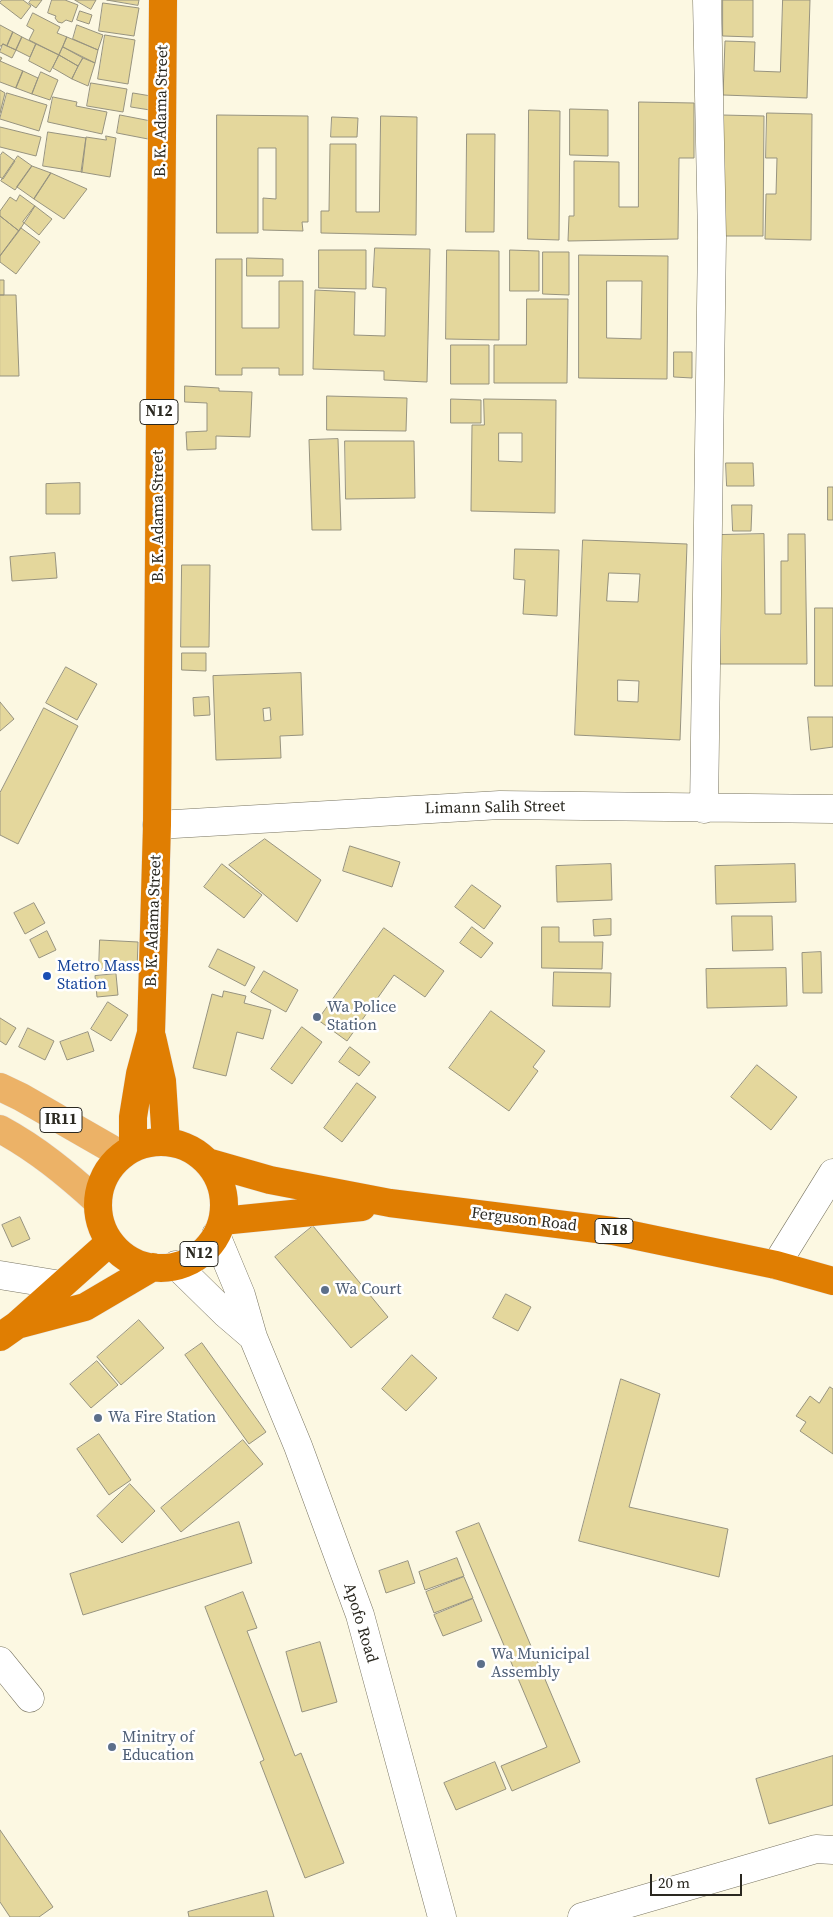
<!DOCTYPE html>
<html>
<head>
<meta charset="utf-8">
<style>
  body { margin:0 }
  #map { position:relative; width:833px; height:1917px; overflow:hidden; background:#fcf8e2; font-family:"Source Serif 4",serif }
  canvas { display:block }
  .scale { position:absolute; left:650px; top:1874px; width:92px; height:22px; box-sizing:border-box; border:2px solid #2a2820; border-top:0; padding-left:6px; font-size:15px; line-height:18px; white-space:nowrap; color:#2a2820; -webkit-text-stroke:4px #fff; paint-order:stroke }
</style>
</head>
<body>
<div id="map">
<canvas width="833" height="1917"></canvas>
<div class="scale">20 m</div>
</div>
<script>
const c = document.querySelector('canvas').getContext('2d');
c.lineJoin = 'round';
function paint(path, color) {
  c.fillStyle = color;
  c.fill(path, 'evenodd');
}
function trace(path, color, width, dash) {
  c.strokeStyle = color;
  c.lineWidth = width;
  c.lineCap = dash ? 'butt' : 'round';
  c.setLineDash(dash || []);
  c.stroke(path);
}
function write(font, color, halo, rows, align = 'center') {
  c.font = font + ' "Source Serif 4",serif';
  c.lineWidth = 5;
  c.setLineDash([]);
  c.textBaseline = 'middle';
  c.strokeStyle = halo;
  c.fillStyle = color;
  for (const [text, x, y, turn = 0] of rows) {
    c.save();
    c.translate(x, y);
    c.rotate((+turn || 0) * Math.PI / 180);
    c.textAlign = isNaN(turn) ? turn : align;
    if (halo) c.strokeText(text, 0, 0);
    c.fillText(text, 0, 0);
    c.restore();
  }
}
const building = new Path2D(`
  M 2,0 L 23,0 L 31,6 L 21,19 L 0,3 Z
  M 31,0 L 42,0 L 36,8 L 29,3 Z
  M 52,0 L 65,0 L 78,5 L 72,22 L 66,20 L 62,23 L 58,22 L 55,18 L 56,16 L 48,13 Z
  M 75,0 L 96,0 L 91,9 Z
  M 107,0 L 139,0 L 138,5 Z
  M 723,0 L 753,0 L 753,37 L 723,36 Z
  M 783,0 L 810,0 L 807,98 L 723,95 L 725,41 L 755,42 L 754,71 L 780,72 Z
  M 103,3 L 139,8 L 134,36 L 99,31 Z
  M 80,11 L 92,15 L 89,24 L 77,20 Z
  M 33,13 L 60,27 L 57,33 L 67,37 L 59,55 L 29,40 L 34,30 L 27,26 Z
  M 0,25 L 13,32 L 7,46 L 3,44 L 1,46 L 0,46 Z
  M 77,25 L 103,35 L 98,50 L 73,39 Z
  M 13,32 L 22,37 L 16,50 L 7,46 Z
  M 105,35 L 135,40 L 128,84 L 98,79 Z
  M 22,37 L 36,44 L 30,57 L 16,50 Z
  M 67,37 L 98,50 L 95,63 L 63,47 Z
  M 3,44 L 16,50 L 12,58 L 0,52 Z
  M 36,44 L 59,55 L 50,72 L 29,61 Z
  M 63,47 L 83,58 L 78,66 L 59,55 Z
  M 59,55 L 78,66 L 72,79 L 53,68 Z
  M 0,57 L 2,58 L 0,61 L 23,71 L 16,88 L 0,82 Z
  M 83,58 L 95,63 L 88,86 L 72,79 Z
  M 23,71 L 38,78 L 32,94 L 16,88 Z
  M 41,72 L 58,80 L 50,100 L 32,94 Z
  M 91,83 L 127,89 L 123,112 L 87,106 Z
  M 0,90 L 5,93 L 0,113 Z
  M 7,93 L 47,105 L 39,131 L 0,119 Z
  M 133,93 L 151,96 L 150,110 L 131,107 Z
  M 53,97 L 77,102 L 76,106 L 107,112 L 102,134 L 48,122 Z
  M 639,102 L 694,103 L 694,158 L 679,158 L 678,239 L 568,241 L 569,216 L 574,216 L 574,161 L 619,162 L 619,207 L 638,207 Z
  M 570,109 L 608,110 L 608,156 L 570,155 Z
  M 529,110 L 560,111 L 559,240 L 528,239 Z
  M 767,113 L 812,114 L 811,240 L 765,239 L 766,194 L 776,194 L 777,158 L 766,158 Z
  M 120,115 L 151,121 L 148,139 L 117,133 Z
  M 217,115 L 308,116 L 308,222 L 302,222 L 303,231 L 263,230 L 263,198 L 276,199 L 276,148 L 258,148 L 258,233 L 217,233 Z
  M 722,115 L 764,116 L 763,236 L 722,236 Z
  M 381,116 L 417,117 L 416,235 L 321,233 L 321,211 L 329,211 L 330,144 L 356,144 L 356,212 L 379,212 Z
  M 332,117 L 358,118 L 357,137 L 331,137 Z
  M 0,127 L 41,137 L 36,156 L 0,147 Z
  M 48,132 L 86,138 L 82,172 L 43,166 Z
  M 467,134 L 495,134 L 494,232 L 466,232 Z
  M 106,136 L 116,138 L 110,177 L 81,172 L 86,137 L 106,140 Z
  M 3,152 L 15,161 L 3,179 L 0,177 L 0,156 Z
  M 18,156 L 32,166 L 15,190 L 1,181 Z
  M 32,166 L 51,173 L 34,199 L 17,187 Z
  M 51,173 L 87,189 L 64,219 L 34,199 Z
  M 20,195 L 35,206 L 19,231 L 0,216 L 0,211 L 10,197 L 16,201 Z
  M 35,206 L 52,219 L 39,235 L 23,222 Z
  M 0,216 L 19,231 L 0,256 Z
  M 21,228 L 40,242 L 16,274 L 0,262 L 0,256 Z
  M 375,248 L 430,249 L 427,382 L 384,380 L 384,371 L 313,369 L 315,290 L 355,292 L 354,335 L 385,336 L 386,288 L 373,287 Z
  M 319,250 L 366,250 L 366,289 L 319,288 Z
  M 447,250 L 499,251 L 499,340 L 446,339 Z
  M 510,250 L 539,251 L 539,291 L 510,291 Z
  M 543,252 L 569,252 L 569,295 L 543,294 Z
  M 579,255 L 668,256 L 667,379 L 579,378 ZM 607,281 L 642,281 L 641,339 L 607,338 Z
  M 247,258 L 283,259 L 283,276 L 247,276 Z
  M 216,259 L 242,259 L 242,328 L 279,328 L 279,281 L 303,281 L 303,375 L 279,375 L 279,368 L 242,368 L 242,375 L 216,375 Z
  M 0,280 L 4,280 L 4,295 L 0,295 Z
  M 0,295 L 16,295 L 19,376 L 0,376 Z
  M 527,299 L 568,299 L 567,383 L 494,383 L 494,345 L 526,345 Z
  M 451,345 L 489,345 L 489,384 L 451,384 Z
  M 674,352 L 692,352 L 692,378 L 674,377 Z
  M 185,386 L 219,388 L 219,391 L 252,392 L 250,437 L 216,436 L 216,449 L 187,450 L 186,432 L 207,431 L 207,403 L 185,402 Z
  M 327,396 L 407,398 L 406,431 L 327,430 Z
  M 451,399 L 481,400 L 481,423 L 451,423 Z
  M 484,399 L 556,400 L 555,513 L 471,511 L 472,425 L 484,425 ZM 499,433 L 522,433 L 522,462 L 499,461 Z
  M 338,439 L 341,530 L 312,530 L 309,440 Z
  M 345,441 L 414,441 L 415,498 L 346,499 Z
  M 726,463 L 753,463 L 754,486 L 727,486 Z
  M 80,483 L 80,514 L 46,514 L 46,484 Z
  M 828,487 L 833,487 L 833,520 L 828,520 Z
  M 732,505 L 752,505 L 751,531 L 733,531 Z
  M 764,534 L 765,614 L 781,614 L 781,561 L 788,561 L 788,534 L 805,534 L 807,664 L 720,664 L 719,535 Z
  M 583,540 L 687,544 L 680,740 L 575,735 ZM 609,573 L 640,574 L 638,602 L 607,601 ZM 618,680 L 639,681 L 638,702 L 618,701 Z
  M 515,549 L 559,550 L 557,616 L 523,614 L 525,580 L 514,579 Z
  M 55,553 L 57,578 L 12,581 L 10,557 Z
  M 182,565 L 210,565 L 209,647 L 181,647 Z
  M 815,608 L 833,608 L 833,686 L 815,686 Z
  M 182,653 L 206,653 L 206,671 L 182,670 Z
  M 66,667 L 97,684 L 77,720 L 46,703 Z
  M 301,673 L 303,735 L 280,736 L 281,758 L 216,760 L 213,676 ZM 270,708 L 271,720 L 264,721 L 263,709 Z
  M 209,697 L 210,715 L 194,716 L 193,698 Z
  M 0,702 L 14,719 L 0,731 Z
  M 44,708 L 78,726 L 18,844 L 0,835 L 0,793 Z
  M 808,717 L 833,717 L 833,747 L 811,750 Z
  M 265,839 L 321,880 L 297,922 L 229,865 Z
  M 350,846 L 400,862 L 392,887 L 343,871 Z
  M 222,864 L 262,895 L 244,918 L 204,887 Z
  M 611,864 L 612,900 L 557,902 L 556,866 Z
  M 795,864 L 796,902 L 716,904 L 715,866 Z
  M 472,885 L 501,906 L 484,929 L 455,907 Z
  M 34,903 L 45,923 L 25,934 L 14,913 Z
  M 732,916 L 772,916 L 773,950 L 733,951 Z
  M 611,919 L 611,935 L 594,936 L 593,920 Z
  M 472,927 L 493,943 L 481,958 L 460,943 Z
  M 542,927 L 559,927 L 559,942 L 603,942 L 602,969 L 542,968 Z
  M 384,928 L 444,971 L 425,997 L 394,975 L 347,1041 L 318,1020 Z
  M 47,931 L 56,950 L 39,958 L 30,940 Z
  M 100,940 L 138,942 L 137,970 L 99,969 Z
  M 218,949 L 255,967 L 245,986 L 209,967 Z
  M 821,952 L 822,993 L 803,993 L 802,953 Z
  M 786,968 L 787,1006 L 707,1008 L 706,969 Z
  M 264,971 L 298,990 L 286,1012 L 251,992 Z
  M 554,972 L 611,973 L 610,1007 L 553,1006 Z
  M 116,974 L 118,995 L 97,997 L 95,976 Z
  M 224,991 L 246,996 L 244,1003 L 271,1010 L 263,1039 L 237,1032 L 226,1076 L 193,1068 L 212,994 L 222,997 Z
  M 108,1002 L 128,1015 L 111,1041 L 91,1029 Z
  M 491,1011 L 545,1051 L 533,1067 L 538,1071 L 509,1111 L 449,1068 Z
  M 0,1018 L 16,1028 L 6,1045 L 0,1041 Z
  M 302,1027 L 322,1042 L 292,1084 L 271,1069 Z
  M 28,1028 L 54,1041 L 45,1060 L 19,1047 Z
  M 88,1032 L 94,1051 L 67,1060 L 60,1042 Z
  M 350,1047 L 370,1062 L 359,1076 L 339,1062 Z
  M 757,1065 L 797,1097 L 771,1130 L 731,1097 Z
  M 357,1083 L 376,1097 L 342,1142 L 324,1128 Z
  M 20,1217 L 30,1239 L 12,1247 L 2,1225 Z
  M 313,1226 L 388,1317 L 351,1348 L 275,1257 Z
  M 506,1294 L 531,1307 L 518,1331 L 493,1318 Z
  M 139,1320 L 164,1348 L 121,1385 L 97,1357 Z
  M 202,1343 L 266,1432 L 249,1444 L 185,1355 Z
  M 412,1355 L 437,1378 L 406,1411 L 382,1389 Z
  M 97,1361 L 118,1385 L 91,1408 L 70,1384 Z
  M 621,1379 L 660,1394 L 629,1507 L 728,1529 L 719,1577 L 579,1541 Z
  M 830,1387 L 833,1389 L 833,1454 L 800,1431 L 806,1422 L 796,1416 L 810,1396 L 819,1403 Z
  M 99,1434 L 131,1480 L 109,1495 L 77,1449 Z
  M 243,1440 L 263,1464 L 181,1532 L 161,1508 Z
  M 130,1484 L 155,1511 L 122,1543 L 97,1516 Z
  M 239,1522 L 252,1563 L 83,1615 L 70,1574 Z
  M 479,1523 L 580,1762 L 512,1791 L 501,1766 L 547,1747 L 456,1532 Z
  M 457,1558 L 464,1576 L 425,1590 L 419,1572 Z
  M 408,1561 L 415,1583 L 386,1593 L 379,1571 Z
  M 464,1577 L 473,1598 L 434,1613 L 426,1592 Z
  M 243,1592 L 257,1628 L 247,1631 L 295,1756 L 301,1753 L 344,1863 L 305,1878 L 260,1762 L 264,1760 L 205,1607 Z
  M 473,1599 L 482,1621 L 443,1636 L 434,1615 Z
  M 320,1642 L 337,1702 L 302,1712 L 286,1652 Z
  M 833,1756 L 833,1805 L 769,1824 L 756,1779 Z
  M 495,1762 L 506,1789 L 456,1810 L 444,1783 Z
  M 0,1830 L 53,1907 L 39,1917 L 10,1917 L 0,1902 Z
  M 267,1891 L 274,1917 L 189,1917 L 188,1912 Z`);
paint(building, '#e4d79c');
trace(building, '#97937f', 1);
const minor = new Path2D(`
  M 704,809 L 712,237 L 707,0
  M 157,825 L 500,805 L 833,809
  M 216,1235 L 241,1295 L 253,1337 L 298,1446 L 360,1615 L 442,1917
  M 176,1265 L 225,1313 L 253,1337
  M 776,1265 L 833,1173
  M 0,1275 L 61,1285
  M 0,1661 L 30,1698
  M 582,1917 L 816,1849 L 833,1850`);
const major = new Path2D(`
  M 0,1087 L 21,1097 L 122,1155
  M 0,1129 C 37,1149 67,1174 98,1202`);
const highway = new Path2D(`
  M 152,1037 L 162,1081 L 166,1142
  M98 1205a63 63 0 1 1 126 0a63 63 0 1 1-126 0Z
  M 133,1148 L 133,1117 L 140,1074 L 151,1033 L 157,825 L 163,0
  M 207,1162 L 270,1180 L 390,1203 L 613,1231 L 776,1265 L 833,1281
  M 222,1221 L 362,1207
  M 17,1325 L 85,1307 L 153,1267
  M 0,1337 L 17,1325 L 110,1242`);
trace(minor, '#797562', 29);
trace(major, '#e5e5e4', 29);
trace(highway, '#e5e5e4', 29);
trace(minor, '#fff', 28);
trace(major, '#ecb267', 28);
trace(highway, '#e07e02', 28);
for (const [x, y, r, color] of [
  [47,976,5,"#1a4fb4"],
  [317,1017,5,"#5c6f8a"],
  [325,1290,5,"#5c6f8a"],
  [98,1418,5,"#5c6f8a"],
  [481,1664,5,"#5c6f8a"],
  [112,1747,5,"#5c6f8a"]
]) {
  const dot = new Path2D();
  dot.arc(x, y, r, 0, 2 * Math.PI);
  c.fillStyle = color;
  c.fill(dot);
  trace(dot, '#fff', 2);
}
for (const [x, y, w] of [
  [159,412,38],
  [61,1120,42],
  [614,1231,38],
  [199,1254,38]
]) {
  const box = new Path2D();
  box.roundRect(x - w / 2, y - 12.5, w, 25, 4);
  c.fillStyle = '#fff';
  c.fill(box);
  trace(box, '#2a2820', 1);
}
write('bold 15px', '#2a2820', null, [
  ["N12",159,412],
  ["IR11",61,1120],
  ["N18",614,1231],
  ["N12",199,1254]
]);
write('16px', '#2a2820', '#fff', [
  ["B. K. Adama Street",162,111,-89],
  ["B. K. Adama Street",159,516,-90],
  ["Limann Salih Street",495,808,-1],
  ["B. K. Adama Street",154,921,-88],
  ["Ferguson Road",524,1220,7],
  ["Apofo Road",360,1623,73]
]);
write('16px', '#164399', '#fff', [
  ["Metro Mass",57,967],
  ["Station",57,985]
], 'left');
write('16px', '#4e5e75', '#fff', [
  ["Wa Police",327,1008],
  ["Station",327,1026],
  ["Wa Court",335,1290],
  ["Wa Fire Station",108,1418],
  ["Wa Municipal",491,1655],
  ["Assembly",491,1673],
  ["Minitry of",122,1738],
  ["Education",122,1756]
], 'left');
</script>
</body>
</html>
